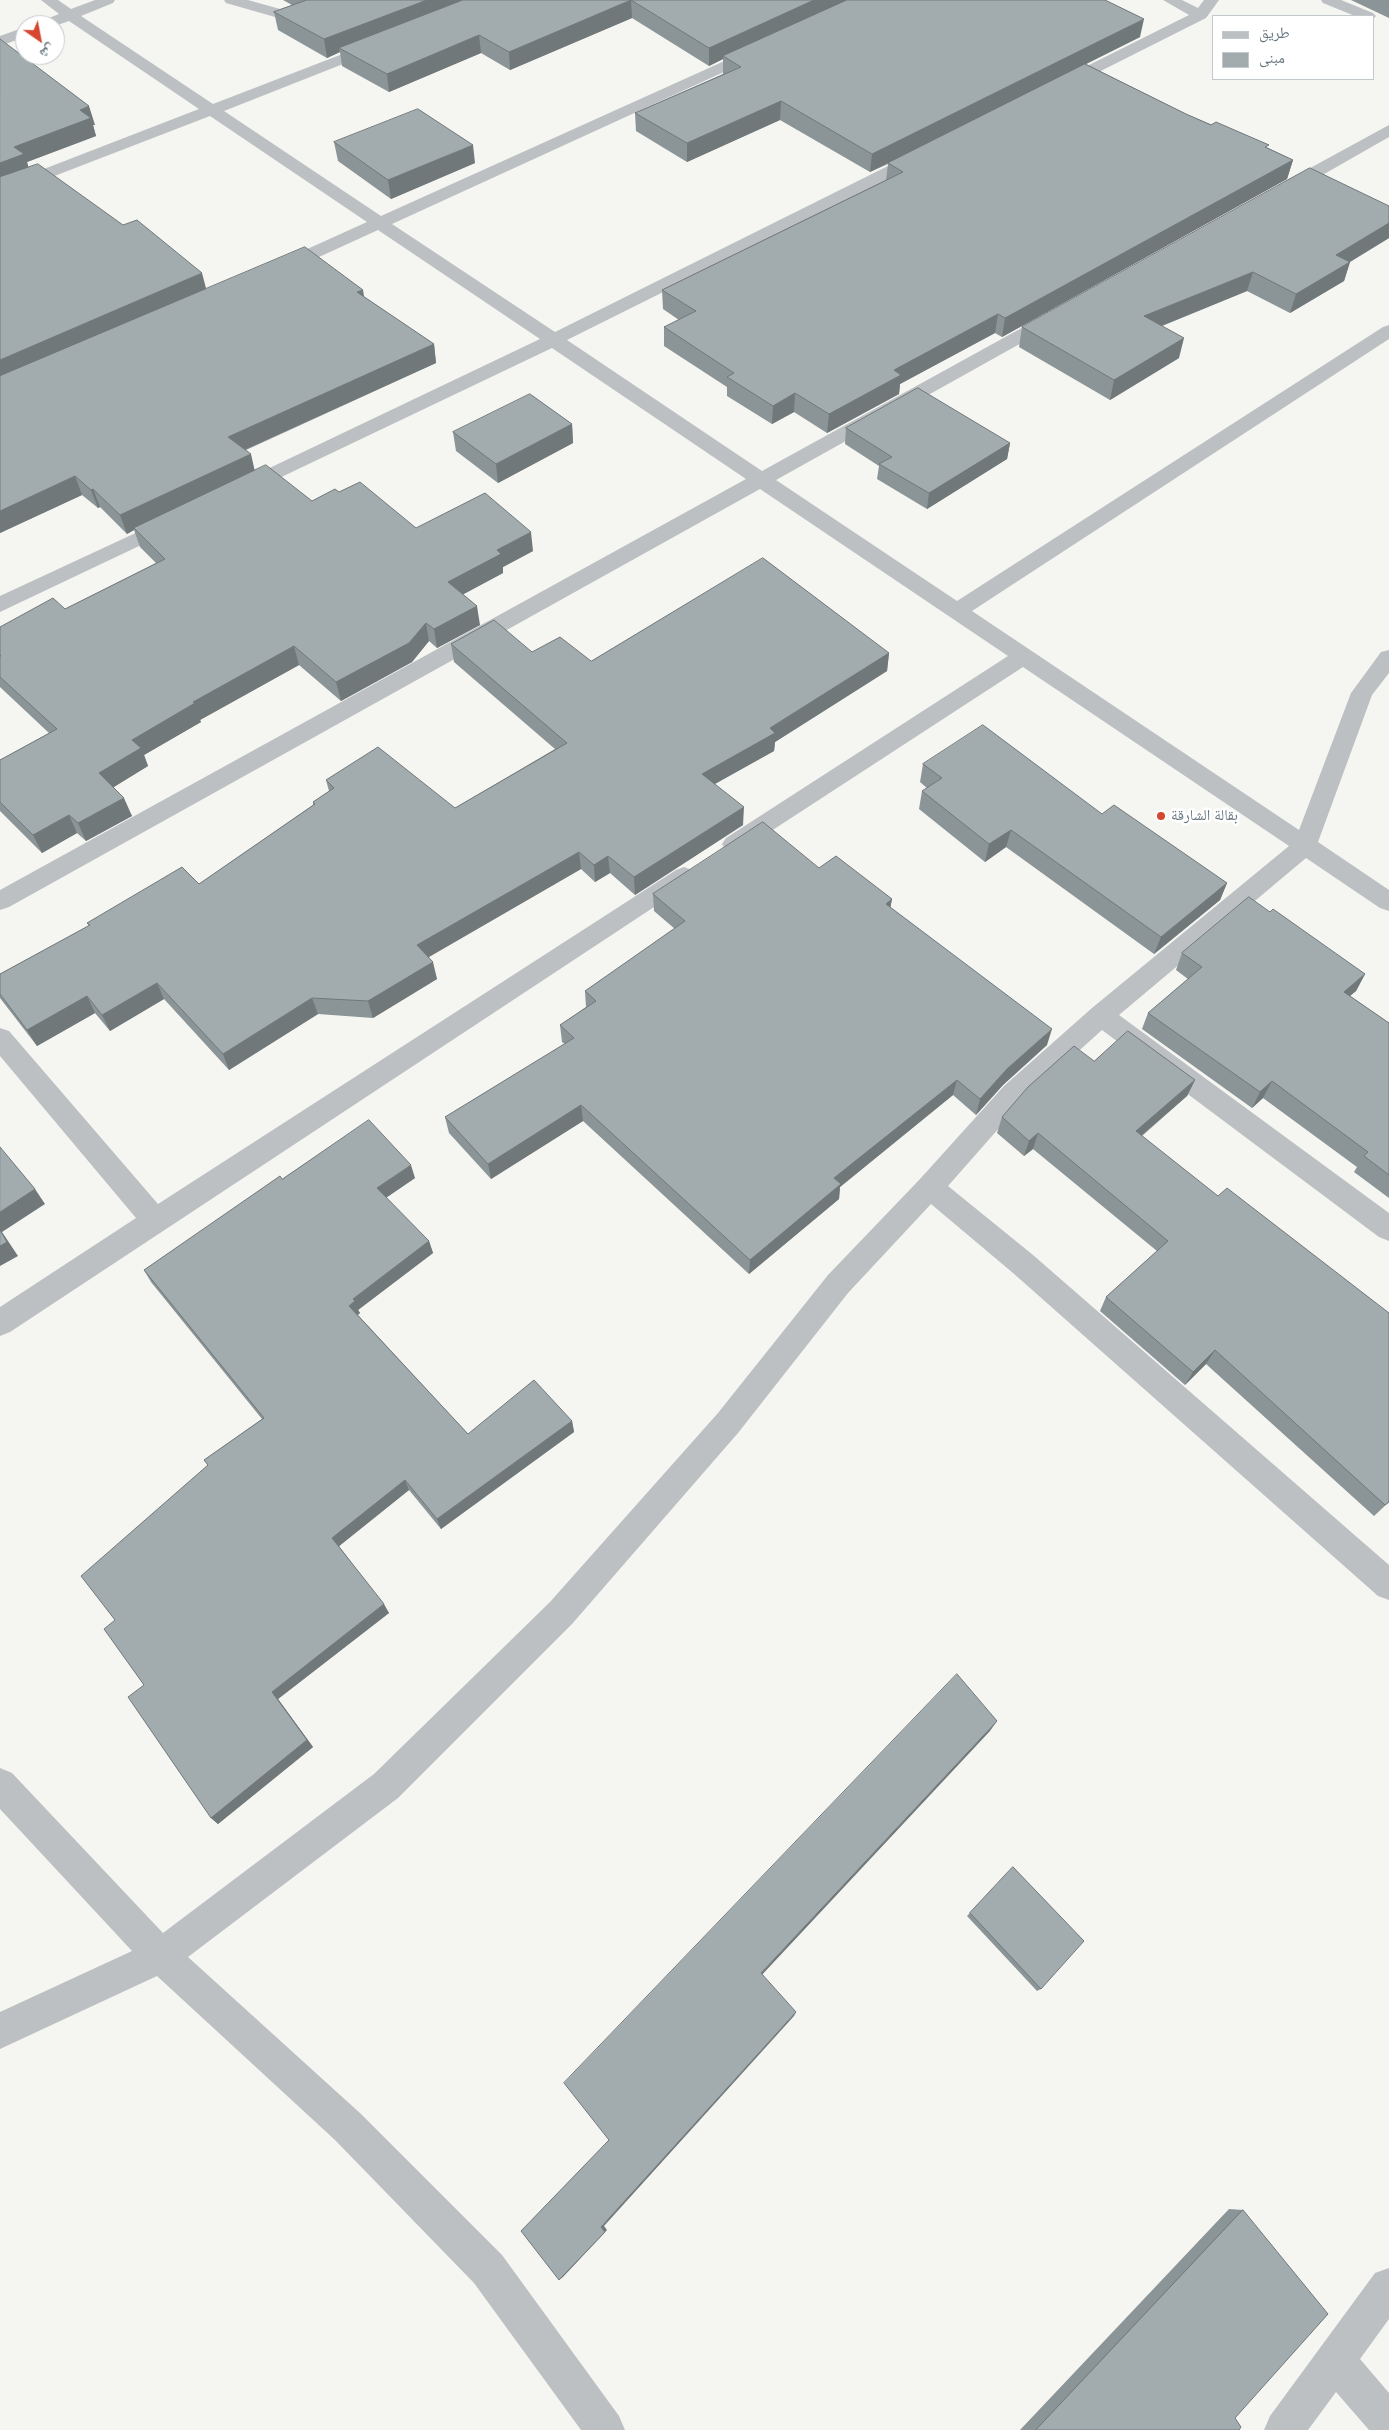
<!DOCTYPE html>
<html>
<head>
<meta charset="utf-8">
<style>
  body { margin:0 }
  #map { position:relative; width:1389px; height:2430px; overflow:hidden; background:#f5f5f1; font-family:"Space Grotesk","Noto Naskh Arabic",sans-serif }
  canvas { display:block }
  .legend { position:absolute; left:1212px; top:15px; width:162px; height:65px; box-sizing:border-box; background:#fff; border:1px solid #c2c9cc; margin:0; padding:6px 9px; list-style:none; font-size:15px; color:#667780 }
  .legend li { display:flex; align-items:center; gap:10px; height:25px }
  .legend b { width:25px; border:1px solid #c2c9cc }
  .north { position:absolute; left:15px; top:15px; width:50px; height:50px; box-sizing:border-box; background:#fff; border:1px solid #c2c9cc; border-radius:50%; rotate:147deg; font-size:14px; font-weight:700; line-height:20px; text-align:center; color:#667780 }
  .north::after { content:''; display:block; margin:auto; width:18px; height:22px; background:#d64630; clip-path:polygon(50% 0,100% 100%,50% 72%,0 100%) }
</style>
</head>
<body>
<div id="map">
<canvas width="1389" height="2430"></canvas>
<ul class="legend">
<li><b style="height:6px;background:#bcc0c3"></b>طريق</li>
<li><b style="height:14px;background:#a2acaf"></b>مبنى</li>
</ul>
<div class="north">ش</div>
</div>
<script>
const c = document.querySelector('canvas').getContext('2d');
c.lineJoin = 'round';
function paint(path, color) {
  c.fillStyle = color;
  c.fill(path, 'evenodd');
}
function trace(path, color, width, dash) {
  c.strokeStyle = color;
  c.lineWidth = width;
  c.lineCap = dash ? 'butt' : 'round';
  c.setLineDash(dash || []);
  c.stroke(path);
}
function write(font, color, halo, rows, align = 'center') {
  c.font = font + ' "Space Grotesk","Noto Naskh Arabic",sans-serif';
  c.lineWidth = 5;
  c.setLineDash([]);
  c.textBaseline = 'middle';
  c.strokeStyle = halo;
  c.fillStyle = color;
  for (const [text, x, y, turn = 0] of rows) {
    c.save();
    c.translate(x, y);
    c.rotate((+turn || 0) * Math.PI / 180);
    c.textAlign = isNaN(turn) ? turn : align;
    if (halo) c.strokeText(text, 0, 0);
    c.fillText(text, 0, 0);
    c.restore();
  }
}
paint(new Path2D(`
  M 41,0 L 58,0 L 71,9 L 95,0 L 115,0 L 113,3 L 81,16 L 213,104 L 371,43 L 381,43 L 384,46 L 381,49 L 224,111 L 381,216 L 751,49 L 761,49 L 764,52 L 761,55 L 392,224 L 555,332 L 914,153 L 926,153 L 928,157 L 926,161 L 567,340 L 762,471 L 1047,314 L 1059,314 L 1062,318 L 1059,322 L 776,480 L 957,601 L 1383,327 L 1389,325 L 1389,339 L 972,611 L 1299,830 L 1351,693 L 1381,652 L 1389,650 L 1389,673 L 1372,695 L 1318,842 L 1389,890 L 1389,911 L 1380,908 L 1306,858 L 1119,1015 L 1389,1213 L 1389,1241 L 1379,1237 L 1102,1030 L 1022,1102 L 948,1186 L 1033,1255 L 1389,1565 L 1389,1600 L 1378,1596 L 1013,1273 L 931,1204 L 848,1293 L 738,1433 L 572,1624 L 398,1798 L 188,1957 L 361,2114 L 502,2255 L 619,2416 L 625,2430 L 581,2430 L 474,2283 L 335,2140 L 157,1976 L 0,2049 L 0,2012 L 132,1951 L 0,1809 L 0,1768 L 12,1773 L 163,1933 L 374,1774 L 550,1602 L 718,1413 L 828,1275 L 920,1179 L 1004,1086 L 1092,1008 L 1289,846 L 1023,667 L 742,850 L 734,853 L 726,850 L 722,844 L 726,838 L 1008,656 L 760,489 L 9,907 L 0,910 L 0,890 L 746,479 L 552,348 L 250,492 L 243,494 L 236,492 L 233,488 L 236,484 L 540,339 L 378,230 L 284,273 L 272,273 L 269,269 L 272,265 L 367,222 L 210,116 L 0,197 L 0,186 L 199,109 L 69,21 L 55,26 L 36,25 L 39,22 L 59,14 Z
  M 224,0 L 248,0 L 280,9 L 283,12 L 275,17 L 226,3 Z
  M 1163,0 L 1182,0 L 1198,8 L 1204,0 L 1219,0 L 1206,18 L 1067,88 L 1055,88 L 1053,85 L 1055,82 L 1189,15 Z
  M 1321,0 L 1341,0 L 1373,13 L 1376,16 L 1373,19 L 1373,16 L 1355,16 L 1323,3 Z
  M 25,27 L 25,37 L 0,46 L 0,36 Z
  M 1389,125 L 1389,137 L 1291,193 L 1279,193 L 1277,189 L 1279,185 Z
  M 170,517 L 177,518 L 180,523 L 177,528 L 0,612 L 0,596 Z
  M 684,867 L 692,870 L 696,876 L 692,882 L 10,1332 L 0,1336 L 0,1307 L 136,1218 L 0,1056 L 0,1028 L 9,1031 L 158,1204 L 676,870 Z
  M 1389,2268 L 1389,2319 L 1360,2359 L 1389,2393 L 1389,2430 L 1369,2430 L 1336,2392 L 1308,2430 L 1264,2430 L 1270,2416 L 1375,2273 Z`), '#bcc0c3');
paint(new Path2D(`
  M 283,0 L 1105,0 L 1140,37 L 1086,64 L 1186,114 L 1268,148 L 1293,160 L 1287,179 L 1002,337 L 995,333 L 900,384 L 899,394 L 827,433 L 794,412 L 772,424 L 727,396 L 727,387 L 664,346 L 664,327 L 679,320 L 663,309 L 662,290 L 886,180 L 888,164 L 870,172 L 780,120 L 687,162 L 636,131 L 635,113 L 723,74 L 723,59 L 709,66 L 632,18 L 510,70 L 481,53 L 389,92 L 342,66 L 340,52 L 327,58 L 278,30 L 274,12 L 292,5 Z
  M 1351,0 L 1389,0 L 1389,18 Z
  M 0,39 L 95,125 L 93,125 L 96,136 L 27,162 L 28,167 L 206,289 L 364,297 L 434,344 L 436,363 L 246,450 L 255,471 L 312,501 L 339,492 L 416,528 L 533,551 L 503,567 L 503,573 L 463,594 L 480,625 L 437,648 L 429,641 L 412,662 L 341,701 L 299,665 L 200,720 L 201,722 L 144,755 L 148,766 L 113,787 L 132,816 L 86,841 L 77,833 L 42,853 L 0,811 L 0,760 L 49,733 L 0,687 L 0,627 L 65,609 L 156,563 L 140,547 L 134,530 L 127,534 L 100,507 L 98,508 L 82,495 L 0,533 Z
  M 334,142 L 475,163 L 391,199 L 338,161 Z
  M 1389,206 L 1389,238 L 1350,262 L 1344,281 L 1290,313 L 1247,291 L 1162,326 L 1179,358 L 1110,400 L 1019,347 L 1022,327 Z
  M 572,424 L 573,443 L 498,483 L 456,451 L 453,432 Z
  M 846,428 L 1010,443 L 1007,459 L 927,509 L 877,479 L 879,466 L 845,444 Z
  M 451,644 L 532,652 L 591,661 L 889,653 L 887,671 L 775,742 L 774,751 L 715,784 L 743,825 L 635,895 L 610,873 L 595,882 L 581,869 L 429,957 L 437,979 L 373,1018 L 318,1014 L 229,1070 L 164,999 L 110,1031 L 95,1013 L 37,1046 L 0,998 L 0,974 L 89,926 L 87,923 L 199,884 L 313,805 L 313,802 L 329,791 L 326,780 L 455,808 L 555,749 L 454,662 Z
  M 923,764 L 1102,814 L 1227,883 L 1220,900 L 1154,954 L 1006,847 L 985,862 L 919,809 L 922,791 L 927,788 L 920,782 Z
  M 819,868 L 892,899 L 890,907 L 1047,1045 L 1003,1085 L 976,1115 L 953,1095 L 840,1187 L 839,1199 L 749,1274 L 583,1121 L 491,1179 L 449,1133 L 445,1117 L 565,1044 L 562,1042 L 560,1025 L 586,1007 L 585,991 L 675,929 L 654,911 L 653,894 Z
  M 1270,912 L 1365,974 L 1356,991 L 1350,996 L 1389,1023 L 1389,1198 L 1354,1172 L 1357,1167 L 1263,1098 L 1252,1108 L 1142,1029 L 1148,1013 L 1188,979 L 1176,970 L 1182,953 Z
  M 1094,1061 L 1195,1080 L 1187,1096 L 1142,1136 L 1389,1502 L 1374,1516 L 1206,1364 L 1185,1385 L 1100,1311 L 1106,1297 L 1157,1251 L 1033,1149 L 1024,1156 L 997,1133 L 1002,1117 Z
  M 415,1178 L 386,1198 L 429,1241 L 433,1253 L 358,1310 L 360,1313 L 358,1315 L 468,1434 L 572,1421 L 574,1432 L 441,1529 L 409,1490 L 339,1546 L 389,1613 L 278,1699 L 313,1747 L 218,1824 L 211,1818 L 144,1685 L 115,1620 L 208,1465 L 204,1460 L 262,1419 L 151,1282 L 144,1270 L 282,1179 Z
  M 1013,1867 L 1041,1989 L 1037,1991 L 967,1916 Z
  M 1229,2209 L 1243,2210 L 1235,2418 L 1239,2430 L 1020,2430 Z`), '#8b9496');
paint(new Path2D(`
  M 427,0 L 475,0 L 339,48 L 340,52 L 327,58 L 324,39 Z
  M 631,0 L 632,18 L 510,70 L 509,52 Z
  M 814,0 L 852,0 L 723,56 L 723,59 L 709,66 L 709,48 Z
  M 1144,19 L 1140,37 L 870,172 L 872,154 Z
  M 479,35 L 481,53 L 389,92 L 387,74 Z
  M 781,101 L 780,120 L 687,162 L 687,143 Z
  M 89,106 L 95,125 L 93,125 L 96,136 L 27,162 L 30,172 L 0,184 L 0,163 L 14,147 L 80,110 Z
  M 473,145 L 475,163 L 391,199 L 388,180 Z
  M 1293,160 L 1287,179 L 1002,337 L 1005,318 Z
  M 1389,223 L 1389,238 L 1330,274 L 1336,255 Z
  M 1350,262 L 1344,281 L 1290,313 L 1296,294 Z
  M 1253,272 L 1247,291 L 1139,335 L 1144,316 Z
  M 202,273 L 207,292 L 0,382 L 0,360 Z
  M 363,290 L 366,308 L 357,292 Z
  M 998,314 L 995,333 L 900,384 L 899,394 L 827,433 L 829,414 L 894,370 Z
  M 1184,338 L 1179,358 L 1110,400 L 1114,380 Z
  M 434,344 L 436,363 L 233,455 L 228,437 Z
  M 795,393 L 794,412 L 772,424 L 773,406 Z
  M 572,424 L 573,443 L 498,483 L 496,464 Z
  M 1010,443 L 1007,459 L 927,509 L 929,493 Z
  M 251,454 L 255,472 L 134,528 L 134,530 L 127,534 L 120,515 Z
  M 75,476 L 82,495 L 0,533 L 0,511 Z
  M 93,489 L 100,507 L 98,508 L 91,490 Z
  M 531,532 L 533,551 L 503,567 L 503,573 L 451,601 L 448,582 L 497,550 Z
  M 477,606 L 480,625 L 437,648 L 434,629 Z
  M 426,623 L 429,641 L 412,662 L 341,701 L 336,682 Z
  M 294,646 L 299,665 L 200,720 L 201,722 L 144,755 L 148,766 L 106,792 L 99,773 L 132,740 L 193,702 Z
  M 889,653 L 887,671 L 775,742 L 774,751 L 702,791 L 702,774 L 770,728 Z
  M 124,798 L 132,816 L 86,841 L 78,823 Z
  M 744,807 L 743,825 L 635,895 L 634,877 Z
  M 69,815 L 77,833 L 42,853 L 33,835 Z
  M 1011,830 L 1006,847 L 985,862 L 989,844 Z
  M 579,852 L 581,869 L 420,962 L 417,945 Z
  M 608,856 L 610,873 L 595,882 L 594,865 Z
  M 1227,883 L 1220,900 L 1154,954 L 1161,937 Z
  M 892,899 L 889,916 L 886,904 Z
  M 433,962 L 437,979 L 373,1018 L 368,1001 Z
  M 1365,974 L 1356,991 L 1335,1008 L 1344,992 Z
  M 157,983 L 164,999 L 110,1031 L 102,1015 Z
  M 87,996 L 95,1013 L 37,1046 L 27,1030 Z
  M 312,998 L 318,1014 L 229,1070 L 223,1054 Z
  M 1052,1029 L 1047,1045 L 1003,1085 L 976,1115 L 980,1099 L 1007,1069 Z
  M 957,1080 L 953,1095 L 840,1187 L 839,1199 L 749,1274 L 750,1260 L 834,1178 Z
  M 1195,1080 L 1187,1096 L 1129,1146 L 1136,1131 Z
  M 1272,1081 L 1263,1098 L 1252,1108 L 1260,1092 Z
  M 581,1105 L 583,1121 L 491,1179 L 488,1164 Z
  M 1038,1133 L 1033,1149 L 1024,1156 L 1029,1141 Z
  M 411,1165 L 415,1178 L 381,1201 L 377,1188 Z
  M 35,1189 L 45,1204 L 2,1232 L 18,1256 L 0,1266 L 0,1212 Z
  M 429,1241 L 433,1253 L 358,1310 L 360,1313 L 354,1317 L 349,1306 L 353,1299 Z
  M 1215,1350 L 1206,1364 L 1185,1385 L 1193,1372 Z
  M 572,1421 L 574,1432 L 441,1529 L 437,1519 Z
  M 405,1480 L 409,1490 L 338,1547 L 332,1538 Z
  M 384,1604 L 389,1613 L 278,1699 L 313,1747 L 218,1824 L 211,1818 L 272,1692 Z
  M 997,1721 L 990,1731 L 759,1978 L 761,1973 Z
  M 796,2012 L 794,2016 L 604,2226 L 607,2230 L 563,2277 L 559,2280 L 601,2227 Z`), '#71787a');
const building = new Path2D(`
  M 307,0 L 427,0 L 324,39 L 274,12 Z
  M 463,0 L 814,0 L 709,48 L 631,0 L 509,52 L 479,35 L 387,74 L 339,48 Z
  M 847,0 L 1105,0 L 1144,19 L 872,154 L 781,101 L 687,143 L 635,113 L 741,67 L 723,56 Z
  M 0,39 L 89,106 L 80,110 L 91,118 L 14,147 L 24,154 L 0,163 Z
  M 1085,64 L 1186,114 L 1211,125 L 1216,122 L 1269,145 L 1265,147 L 1293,160 L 1005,318 L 998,314 L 894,370 L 901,375 L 829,414 L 795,393 L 773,406 L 727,377 L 734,373 L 664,327 L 696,311 L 662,290 L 903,172 L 888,163 Z
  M 418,109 L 473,145 L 388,180 L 334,142 Z
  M 38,164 L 123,225 L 137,220 L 202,273 L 0,360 L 0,177 Z
  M 1310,168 L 1389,206 L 1389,223 L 1336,255 L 1350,262 L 1296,294 L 1253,272 L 1144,316 L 1184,338 L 1114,380 L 1022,327 Z
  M 305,247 L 363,290 L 357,292 L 434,344 L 228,437 L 251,454 L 120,515 L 93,489 L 91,490 L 75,476 L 0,511 L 0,376 Z
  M 918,388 L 1010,443 L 929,493 L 879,464 L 892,457 L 846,428 Z
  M 530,394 L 572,424 L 496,464 L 453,432 Z
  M 266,465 L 312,501 L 335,489 L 339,492 L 360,482 L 416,528 L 485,493 L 531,532 L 497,550 L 501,554 L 448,582 L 477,606 L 434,629 L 426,623 L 409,643 L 336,682 L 294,646 L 193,702 L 195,703 L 132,740 L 141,748 L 99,773 L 124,798 L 78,823 L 69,815 L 33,835 L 0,802 L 0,760 L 57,729 L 0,677 L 0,656 L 1,656 L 0,655 L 0,627 L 53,598 L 65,609 L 165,559 L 134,528 Z
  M 763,558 L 889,653 L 770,728 L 775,733 L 702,774 L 744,807 L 634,877 L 608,856 L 594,865 L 579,852 L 417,945 L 433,962 L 368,1001 L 312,998 L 223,1054 L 157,983 L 102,1015 L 87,996 L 27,1030 L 0,994 L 0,974 L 90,925 L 87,923 L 182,867 L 199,884 L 315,804 L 313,802 L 334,788 L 326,780 L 378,747 L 455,808 L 567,743 L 451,644 L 494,620 L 532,652 L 560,637 L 591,661 Z
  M 983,725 L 1102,814 L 1114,805 L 1227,883 L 1161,937 L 1011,830 L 989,844 L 922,791 L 942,778 L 923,764 Z
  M 763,822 L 819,868 L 836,856 L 892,899 L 886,904 L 1052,1029 L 1007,1069 L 980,1099 L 957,1080 L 834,1178 L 841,1184 L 750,1260 L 581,1105 L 488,1164 L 445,1117 L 574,1038 L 560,1025 L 596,1001 L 585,991 L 685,921 L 653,894 Z
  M 1249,897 L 1270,912 L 1273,909 L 1365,974 L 1344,992 L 1389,1023 L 1389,1175 L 1364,1156 L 1368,1152 L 1272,1081 L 1260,1092 L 1148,1013 L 1202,967 L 1182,953 Z
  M 1128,1031 L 1195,1080 L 1136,1131 L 1218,1196 L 1227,1188 L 1389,1313 L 1389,1502 L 1385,1505 L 1215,1350 L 1193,1372 L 1106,1297 L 1168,1241 L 1038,1133 L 1029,1141 L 1002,1117 L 1028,1087 L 1074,1046 L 1094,1061 Z
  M 369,1120 L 411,1165 L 377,1188 L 429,1241 L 353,1299 L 355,1301 L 349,1306 L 468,1434 L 534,1380 L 572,1421 L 437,1519 L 405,1480 L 332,1538 L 384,1604 L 272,1692 L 307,1740 L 211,1818 L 128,1697 L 144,1685 L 104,1629 L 115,1620 L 81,1576 L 208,1465 L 204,1460 L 264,1418 L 144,1270 L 280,1176 L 282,1179 Z
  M 0,1147 L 35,1189 L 0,1212 Z
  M 0,1230 L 7,1242 L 0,1246 Z
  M 957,1674 L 997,1721 L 761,1973 L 796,2012 L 601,2227 L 605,2232 L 559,2280 L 521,2231 L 609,2140 L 564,2083 Z
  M 1013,1867 L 1084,1941 L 1041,1989 L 970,1913 Z
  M 1243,2210 L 1328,2314 L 1235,2418 L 1241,2427 L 1239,2430 L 1036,2430 Z`);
paint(building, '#a2acaf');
trace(building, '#71787a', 1);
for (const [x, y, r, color] of [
  [1161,816,5,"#d64630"]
]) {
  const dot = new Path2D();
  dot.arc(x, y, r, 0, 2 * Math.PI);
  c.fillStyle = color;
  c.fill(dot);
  trace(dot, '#fff', 2);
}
write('15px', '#667780', '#fff', [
  ["بقالة الشارقة",1171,816]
], 'left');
</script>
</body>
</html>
